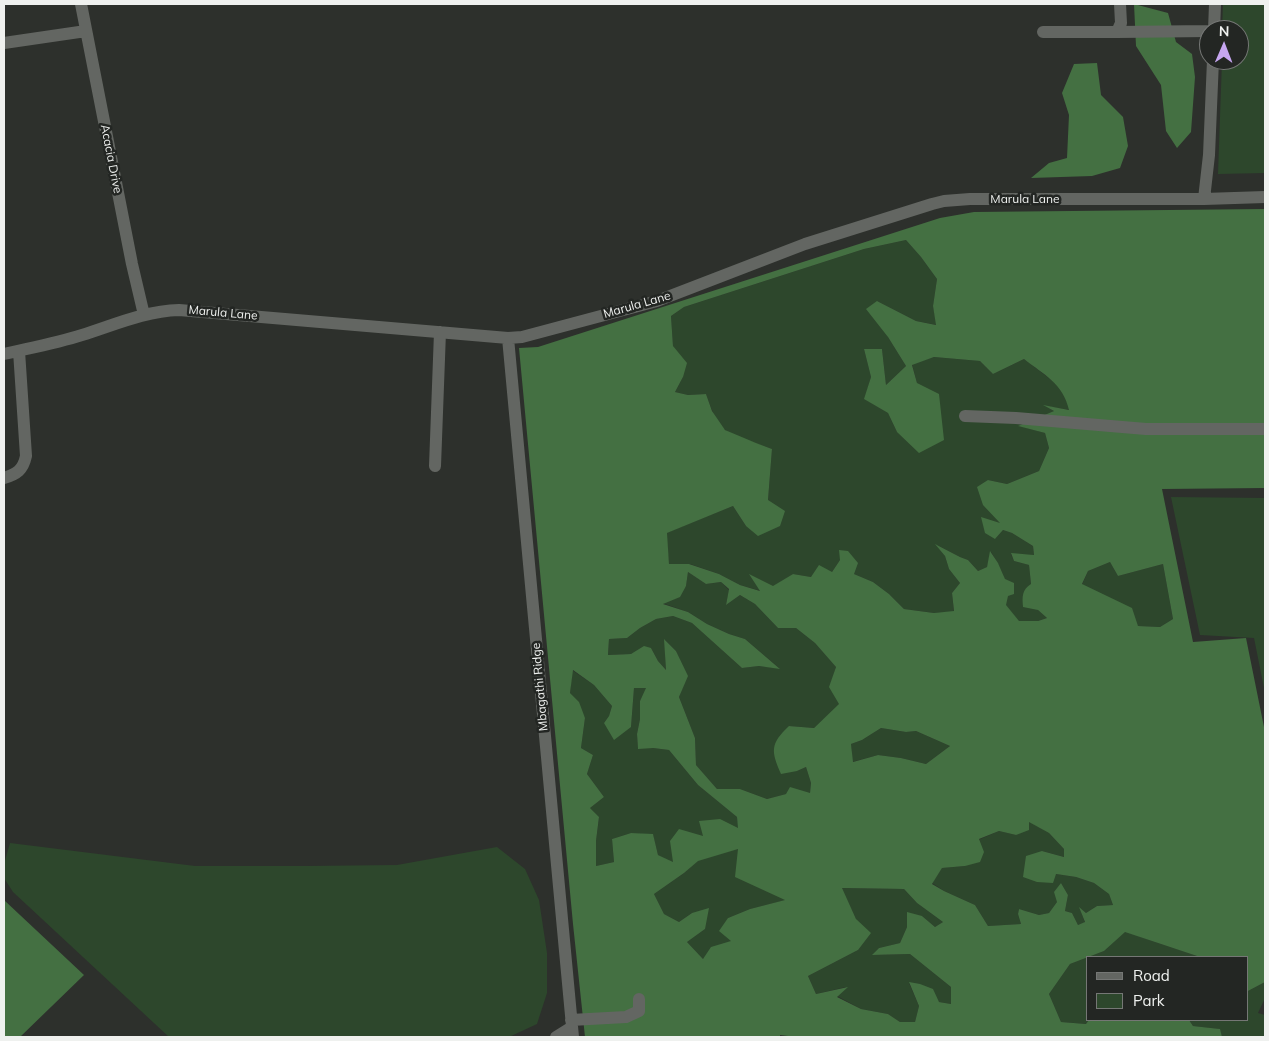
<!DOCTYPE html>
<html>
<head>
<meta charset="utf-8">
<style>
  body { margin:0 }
  #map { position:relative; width:1269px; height:1041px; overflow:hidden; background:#2d302c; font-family:Mulish,sans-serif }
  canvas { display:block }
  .frame { position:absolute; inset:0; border:5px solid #eff1ef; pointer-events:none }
  .legend { position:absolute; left:1086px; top:956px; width:162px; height:65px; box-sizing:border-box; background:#232623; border:1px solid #757775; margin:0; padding:6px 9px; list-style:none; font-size:15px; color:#eff1ef }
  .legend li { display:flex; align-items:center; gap:10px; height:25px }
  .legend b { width:25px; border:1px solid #757775 }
  .north { position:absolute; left:1199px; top:20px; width:50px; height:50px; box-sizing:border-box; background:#232623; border:1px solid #757775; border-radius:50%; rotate:1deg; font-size:14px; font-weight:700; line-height:20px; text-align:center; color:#eff1ef }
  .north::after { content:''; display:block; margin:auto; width:18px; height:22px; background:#c6a6f0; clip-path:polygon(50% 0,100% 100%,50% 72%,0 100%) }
</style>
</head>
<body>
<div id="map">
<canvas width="1269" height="1041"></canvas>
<div class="frame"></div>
<ul class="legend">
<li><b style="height:6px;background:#636662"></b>Road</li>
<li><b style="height:14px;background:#2d472c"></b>Park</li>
</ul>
<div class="north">N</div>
</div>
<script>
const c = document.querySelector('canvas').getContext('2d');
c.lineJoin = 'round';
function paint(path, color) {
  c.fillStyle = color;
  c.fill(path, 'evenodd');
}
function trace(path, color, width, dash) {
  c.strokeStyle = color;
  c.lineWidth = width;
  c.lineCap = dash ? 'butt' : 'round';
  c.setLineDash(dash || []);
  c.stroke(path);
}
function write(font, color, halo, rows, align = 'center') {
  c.font = font + ' Mulish,sans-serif';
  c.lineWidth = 5;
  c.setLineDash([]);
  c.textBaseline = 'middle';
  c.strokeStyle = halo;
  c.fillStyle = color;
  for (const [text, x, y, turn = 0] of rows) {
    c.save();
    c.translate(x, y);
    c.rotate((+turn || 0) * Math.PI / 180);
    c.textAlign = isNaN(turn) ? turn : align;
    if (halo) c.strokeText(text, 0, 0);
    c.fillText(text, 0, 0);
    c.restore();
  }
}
paint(new Path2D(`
  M 1223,4 L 1265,4 L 1265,173 L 1218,174 L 1222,60 L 1239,60 L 1239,30 L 1222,30 Z
  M 906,240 L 921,257 L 937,279 L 933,306 L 937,325 L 916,321 L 877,301 L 888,337 L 906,366 L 886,385 L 882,349 L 864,349 L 871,377 L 865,399 L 888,413 L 897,432 L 917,383 L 912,364 L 934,357 L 980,361 L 993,374 L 1024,359 L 1058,385 L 1065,396 L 1070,410 L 1045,406 L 1054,411 L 1019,426 L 1045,433 L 1049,448 L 1039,471 L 1007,484 L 988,480 L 1001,524 L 995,539 L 1003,530 L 1012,533 L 1033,546 L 1034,555 L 1011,554 L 1014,561 L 1029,565 L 1031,584 L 1038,610 L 1047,618 L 1038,621 L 1019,622 L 1005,605 C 1011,586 1001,568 991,552 L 987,567 L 978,571 L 968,560 L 960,557 L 937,545 L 945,556 L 949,569 L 960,583 L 952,593 L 954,612 L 934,613 L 904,609 L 889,594 L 873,582 L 854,574 L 840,560 L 832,572 L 811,577 L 793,574 L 773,587 L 750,575 L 761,591 L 740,585 L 719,574 L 690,564 L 669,565 L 666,533 L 733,506 L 746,526 L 768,500 L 772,449 C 762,445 731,436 724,429 C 715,420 710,406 706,394 L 688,395 L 675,392 L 683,377 L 673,346 L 671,316 L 684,307 L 864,249 Z
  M 1171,497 L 1265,498 L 1265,693 L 1254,638 L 1200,635 Z
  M 1110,562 L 1118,576 L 1163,564 L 1173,619 L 1160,627 L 1138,626 L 1082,585 L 1088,571 Z
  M 688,572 L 706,584 L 721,582 L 729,590 L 726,605 L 740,595 L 755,604 L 778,628 L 796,628 L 815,643 L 836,667 L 830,687 L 840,704 L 814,728 L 789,726 L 797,771 L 806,767 L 811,783 L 810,793 L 786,794 L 767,799 L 740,789 L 717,789 L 696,765 L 695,738 L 679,697 L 687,676 L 676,651 L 665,640 L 666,670 L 658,661 L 651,648 L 631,654 L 608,655 L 609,639 L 627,638 L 640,628 L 656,619 L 673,616 L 692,623 L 742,668 L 759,666 L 779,668 L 745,639 L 729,634 L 707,624 L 688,612 L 662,603 L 686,586 Z
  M 572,670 L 594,685 L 612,706 L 609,716 L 604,723 L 631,727 L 634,688 L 647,688 L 640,701 L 640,719 L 637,734 L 638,748 L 653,748 L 669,750 L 698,785 L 737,817 L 739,829 L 703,836 L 673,863 L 658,855 L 653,835 L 631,833 L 612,839 L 614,862 L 596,866 L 596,841 L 599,818 L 590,808 L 604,797 L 587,774 L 593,755 L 581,748 L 585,718 L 570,693 Z
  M 881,728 L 906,732 L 916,731 L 950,746 L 926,764 L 901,758 L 878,755 L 852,762 L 851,744 L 862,740 Z
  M 1029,821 L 1049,833 L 1064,849 L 1064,857 L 1042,851 L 1056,874 L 1076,877 L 1094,883 L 1109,894 L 1113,905 L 1097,906 L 1086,913 L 1080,908 L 1085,923 L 1078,925 L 1072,913 L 1065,911 L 1068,895 L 1061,883 L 1057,902 L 1049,913 L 1039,915 L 1019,909 L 1018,914 L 1021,924 L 988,926 L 975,905 L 944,891 L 932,883 L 942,868 L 965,866 L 978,840 L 999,831 L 1016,835 Z
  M 10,843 L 195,866 L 307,866 L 397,865 L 497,847 L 525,869 L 539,900 L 547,953 L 547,993 L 537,1024 L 509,1037 L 169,1037 L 13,892 L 4,878 L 4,864 Z
  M 739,848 L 786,900 L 750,909 L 728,918 L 732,941 L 703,959 L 687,942 L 705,929 L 692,913 L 679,922 L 664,914 L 654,894 L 684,873 L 698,860 Z
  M 841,888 L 904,889 L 917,903 L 943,922 L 935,927 L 922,916 L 907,927 L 900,943 L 879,948 L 873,955 L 910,954 L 951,987 L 951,1004 L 939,1002 L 909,983 L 919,1006 L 915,1022 L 900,1022 L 888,1014 L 861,1009 L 837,996 L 846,987 L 816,994 L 808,976 L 858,950 L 856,919 Z
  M 1125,931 C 1150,941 1175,948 1200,957 L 1088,957 L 1104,951 Z
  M 1088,957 L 1088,1020 L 1089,1020 L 1087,1024 L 1061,1022 L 1049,994 L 1070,964 Z
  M 1265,982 L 1265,998 L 1258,1013 L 1265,1015 L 1265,1037 L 1222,1037 L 1219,1029 L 1193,1026 L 1189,1020 L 1248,1020 L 1248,991 Z`), '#2d472c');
paint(new Path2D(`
  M 1134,4 L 1168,13 L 1176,42 L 1192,54 L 1195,77 L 1191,132 L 1177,148 L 1166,131 L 1161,85 L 1136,46 Z
  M 1097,63 L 1101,95 L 1123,117 L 1128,146 L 1120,168 L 1092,176 L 1031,178 L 1049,163 L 1067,158 L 1069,115 L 1062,93 L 1074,64 Z
  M 1265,209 L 1265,488 L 1162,489 L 1193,642 L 1246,638 L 1265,732 L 1265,982 L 1248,991 L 1248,957 L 1200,957 L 1125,932 L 1104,951 L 1070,964 L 1049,994 L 1061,1022 L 1086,1024 L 1089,1020 L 1189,1020 L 1193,1026 L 1220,1029 L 1222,1037 L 796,1037 L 780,1035 L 780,1037 L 585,1037 L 573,924 L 519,348 L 538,347 L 940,218 L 974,212 ZM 906,240 L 921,257 L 937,279 L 933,306 L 936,325 L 916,321 L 877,301 L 866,309 L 888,337 L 906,366 L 886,385 L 882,349 L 864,349 L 871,377 L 864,399 L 888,413 L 897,432 L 919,453 L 944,440 L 939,394 L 917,383 L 912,365 L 934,357 L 980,361 L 993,374 L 1024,359 C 1044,375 1063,383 1069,410 L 1043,405 L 1054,411 L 1018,426 L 1045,433 L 1049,448 L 1039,471 L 1007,484 L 988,480 L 977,487 L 983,505 L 1000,523 L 981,517 L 985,533 L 995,539 L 1003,530 L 1012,533 L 1033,546 L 1034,555 L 1011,553 L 1014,561 L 1029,565 L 1031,584 C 1022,590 1022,596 1023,607 L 1038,610 L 1047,618 L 1038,621 L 1019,621 L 1006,605 L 1008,596 L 1014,594 L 1014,583 L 1005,579 L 998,563 L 990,551 L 987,567 L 978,571 L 968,560 L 960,557 L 935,544 L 945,556 L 949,569 L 960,583 L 952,593 L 954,611 L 934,613 L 904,609 L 889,594 L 873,582 L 854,574 L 858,563 L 848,551 L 839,550 L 840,560 L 832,572 L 819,565 L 811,577 L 793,574 L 773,586 L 749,574 L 760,591 L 740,585 L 719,574 L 689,564 L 669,564 L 667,533 L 733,506 L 746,526 L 758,536 L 780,526 L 785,511 L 768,500 L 772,449 L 756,443 L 725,430 L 712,411 L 706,394 L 688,395 L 675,392 L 683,377 L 687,363 L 673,346 L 671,316 L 684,307 L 864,249 ZM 1110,562 L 1118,576 L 1163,564 L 1173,619 L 1160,627 L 1138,626 L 1132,608 L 1082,584 L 1088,571 ZM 688,572 L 706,584 L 721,582 L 729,589 L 726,605 L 740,595 L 755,604 L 778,628 L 796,628 L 815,643 L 836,667 L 829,687 L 839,704 L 814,728 L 789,726 C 770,744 771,751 781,774 L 797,771 L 806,767 L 811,783 L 810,793 L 790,787 L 786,794 L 767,799 L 740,789 L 717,789 L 696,765 L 695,738 L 679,697 L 688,676 L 676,651 L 664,639 L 666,670 L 658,661 L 651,648 L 644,646 L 631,654 L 608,655 L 609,639 L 627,638 L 640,628 L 656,619 L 673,616 L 692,623 L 742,668 L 759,666 L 780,669 L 745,639 L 729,634 L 707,624 L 688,612 L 663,604 L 680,597 L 686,586 ZM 573,670 L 594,685 L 612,706 L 609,716 L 604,723 L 614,740 L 631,727 L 634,688 L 646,688 L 640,701 L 640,719 L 637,734 L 638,749 L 653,748 L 669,750 L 698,785 L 737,817 L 738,828 L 720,819 L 699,821 L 703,836 L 679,829 L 670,841 L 673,862 L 658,855 L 653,834 L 631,833 L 612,839 L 614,862 L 596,866 L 596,841 L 599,817 L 590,808 L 604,797 L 587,774 L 593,755 L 581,748 L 585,718 L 579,702 L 570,693 ZM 881,728 L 906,732 L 916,731 L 950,746 L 926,764 L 901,758 L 878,755 L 853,762 L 851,744 L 862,740 ZM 1029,822 L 1049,833 L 1064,849 L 1064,857 L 1042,851 L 1026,856 L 1023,877 L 1037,882 L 1053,883 L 1056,874 L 1076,877 L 1094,883 L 1109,894 L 1113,905 L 1097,906 L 1086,913 L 1079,907 L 1085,922 L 1078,925 L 1072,913 L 1065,911 L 1068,895 L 1061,883 L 1054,892 L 1057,902 L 1049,913 L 1039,915 L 1019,909 L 1018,914 L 1021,924 L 988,926 L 975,905 L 944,891 L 932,884 L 942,868 L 965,866 L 980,862 L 984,852 L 979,839 L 999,831 L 1016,835 L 1029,830 ZM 738,849 L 735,877 L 785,900 L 750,909 L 728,918 L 719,931 L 731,941 L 711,947 L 703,959 L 687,942 L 705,929 L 709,908 L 692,913 L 679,922 L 664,914 L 654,894 L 684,873 L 698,861 ZM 842,888 L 904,889 L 917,903 L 943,922 L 935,927 L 922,916 L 907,912 L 907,927 L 900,943 L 879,948 L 872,955 L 910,954 L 951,987 L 951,1004 L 939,1002 L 933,989 L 920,984 L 909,982 L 919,1006 L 915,1022 L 900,1022 L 888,1014 L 861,1009 L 837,997 L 848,987 L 816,994 L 808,976 L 858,950 L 871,933 L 856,919 Z
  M 4,900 L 84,975 L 20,1037 L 4,1037 Z`), '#447042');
trace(new Path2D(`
  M 81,4 L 132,264 L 144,315
  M 1214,30 L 1215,4
  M 1043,32 L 1117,32 L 1121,23 L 1120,4
  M 1117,32 L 1209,31
  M 4,43 L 86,31
  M 1204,199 L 1209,155 L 1213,60
  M 508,338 L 573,1037
  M 4,354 C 30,348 57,343 82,335 C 114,325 145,311 179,310 L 508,338 L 522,337 L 657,301 L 805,244 L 932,204 L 944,201 L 970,199 L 1204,199 L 1265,197
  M 965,416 L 1016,418 L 1146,429 L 1265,429
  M 435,466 L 440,332
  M 4,478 C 17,474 23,470 26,456 L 19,351
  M 571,1020 L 626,1017 L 639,1011 L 639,999
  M 556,1037 L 572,1027`), '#636662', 12);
write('12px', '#eff1ef', '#232623', [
  ["Acacia Drive",111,159,79],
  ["Marula Lane",1025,199],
  ["Marula Lane",637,305,-16],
  ["Marula Lane",223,313,5],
  ["Mbagathi Ridge",540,687,-95]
]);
</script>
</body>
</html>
